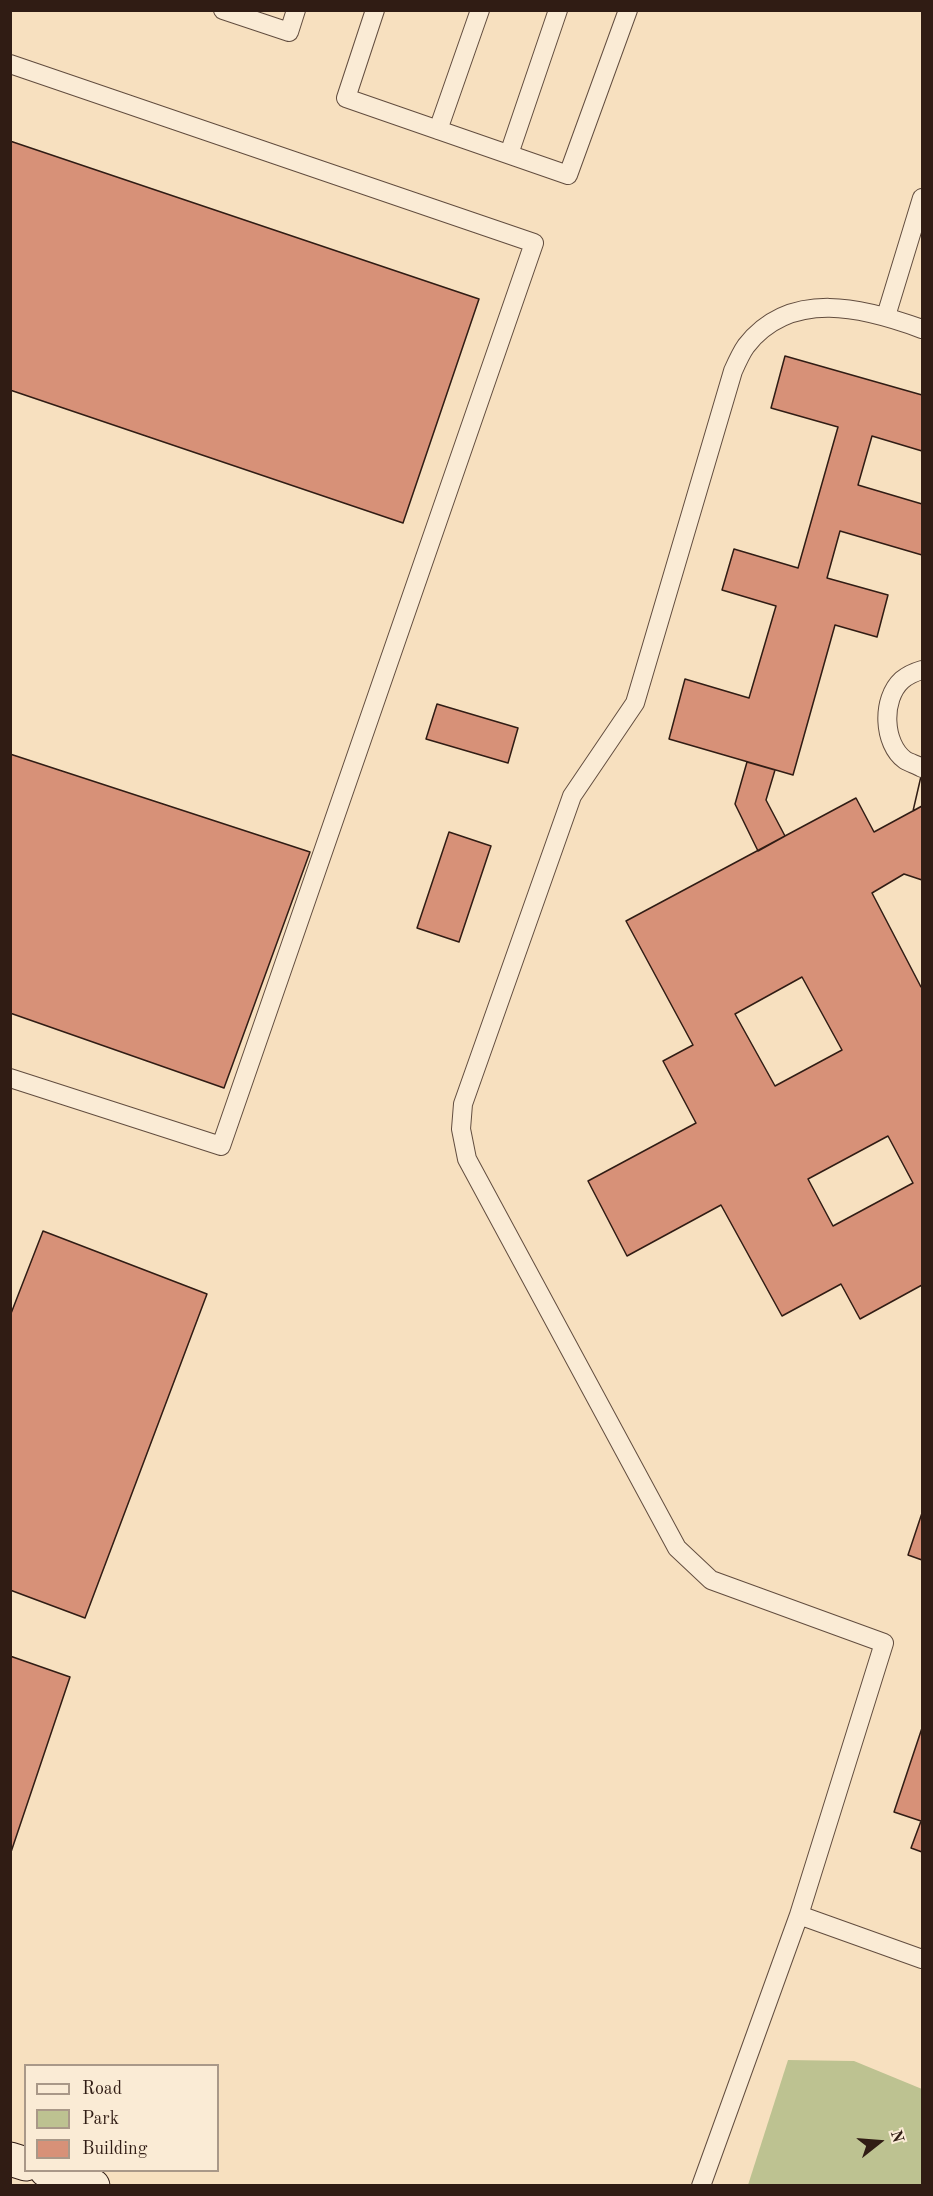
<!DOCTYPE html>
<html>
<head>
<meta charset="utf-8">
<style>
  body { margin:0 }
  #map { position:relative; width:933px; height:2196px; overflow:hidden; background:#f7e0bf; font-family:"Old Standard TT",serif }
  canvas { display:block }
  .frame { position:absolute; inset:0; border:12px solid #301c14; pointer-events:none }
  .legend { position:absolute; left:24px; top:2064px; width:195px; height:108px; box-sizing:border-box; background:#faebd5; border:2px solid #a99888; margin:0; padding:8px 10px; list-style:none; font-size:18px; color:#301c14 }
  .legend li { display:flex; align-items:center; gap:12px; height:30px }
  .legend b { width:30px; border:2px solid #a99888 }
  .north { position:absolute; left:849px; top:2112px; width:60px; height:60px; -webkit-text-stroke:4px #faebd5; paint-order:stroke; rotate:73deg; font-size:16px; font-weight:700; line-height:24px; text-align:center; color:#301c14 }
  .north::after { content:''; display:block; margin:auto; width:21px; height:27px; background:#301c14; clip-path:polygon(50% 0,100% 100%,50% 72%,0 100%) }
</style>
</head>
<body>
<div id="map">
<canvas width="933" height="2196"></canvas>
<div class="frame"></div>
<ul class="legend">
<li><b style="height:8px;background:#faebd5"></b>Road</li>
<li><b style="height:16px;background:#bdc291"></b>Park</li>
<li><b style="height:16px;background:#d79178"></b>Building</li>
</ul>
<div class="north">N</div>
</div>
<script>
const c = document.querySelector('canvas').getContext('2d');
c.lineJoin = 'round';
function paint(path, color) {
  c.fillStyle = color;
  c.fill(path, 'evenodd');
}
function trace(path, color, width, dash) {
  c.strokeStyle = color;
  c.lineWidth = width;
  c.lineCap = dash ? 'butt' : 'round';
  c.setLineDash(dash || []);
  c.stroke(path);
}
paint(new Path2D(`
  M 788,2060 L 854,2061 L 922,2089 L 922,2185 L 748,2185 Z`), '#bdc291');
const building = new Path2D(`
  M 10,141 L 479,299 L 403,523 L 10,390 Z
  M 785,356 L 922,395 L 922,451 L 872,436 L 858,485 L 922,504 L 922,555 L 840,531 L 827,578 L 888,595 L 877,637 L 835,625 L 793,775 L 669,739 L 685,679 L 749,698 L 776,606 L 722,590 L 734,549 L 798,568 L 838,427 L 771,408 Z
  M 437,704 L 518,728 L 508,763 L 426,739 Z
  M 10,754 L 310,852 L 224,1088 L 10,1013 Z
  M 747,762 L 775,770 L 766,800 L 785,836 L 758,851 L 735,804 Z
  M 922,772 L 922,806 L 913,811 Z
  M 922,772 L 922,806 L 913,811 Z
  M 856,798 L 874,832 L 922,806 L 922,880 L 904,874 L 872,893 L 921,987 L 922,986 L 922,1285 L 860,1319 L 841,1284 L 782,1316 L 721,1205 L 627,1256 L 588,1181 L 696,1123 L 663,1061 L 693,1045 L 626,921 ZM 802,977 L 842,1050 L 775,1086 L 735,1014 ZM 888,1136 L 913,1183 L 833,1226 L 808,1179 Z
  M 449,832 L 491,846 L 459,942 L 417,928 Z
  M 43,1231 L 207,1294 L 85,1618 L 10,1590 L 10,1316 Z
  M 922,1513 L 922,1560 L 908,1555 Z
  M 10,1656 L 70,1677 L 10,1855 Z
  M 922,1728 L 922,1852 L 911,1848 L 921,1821 L 894,1812 Z`);
paint(building, '#d79178');
trace(building, '#301c14', 1.5);
const service = new Path2D(`
  M 223,10 L 289,32 L 296,10
  M 375,10 L 346,98 L 568,175 L 628,10
  M 10,64 L 534,243 L 221,1146 L 10,1078
  M 438,130 L 480,10
  M 509,154 L 558,10
  M 886,316 L 922,198
  M 922,329 C 865,308 791,288 746,346 C 741,353 737,362 733,371 L 635,703 L 572,796 L 463,1104 L 461,1129 L 467,1159 L 677,1548 L 711,1580 L 884,1643 L 799,1915 L 922,1959
  M 922,670 C 915,672 908,675 902,680 C 881,699 883,744 905,760 C 910,763 917,765 922,768
  M 701,2186 L 799,1915`);
const secondary = new Path2D(`
  M 10,2159 L 26,2164
  M 46,2170 L 93,2186`);
trace(service, '#624d3f', 20);
trace(secondary, '#301c14', 35);
trace(service, '#faebd5', 18);
trace(secondary, '#faebd5', 33);
</script>
</body>
</html>
